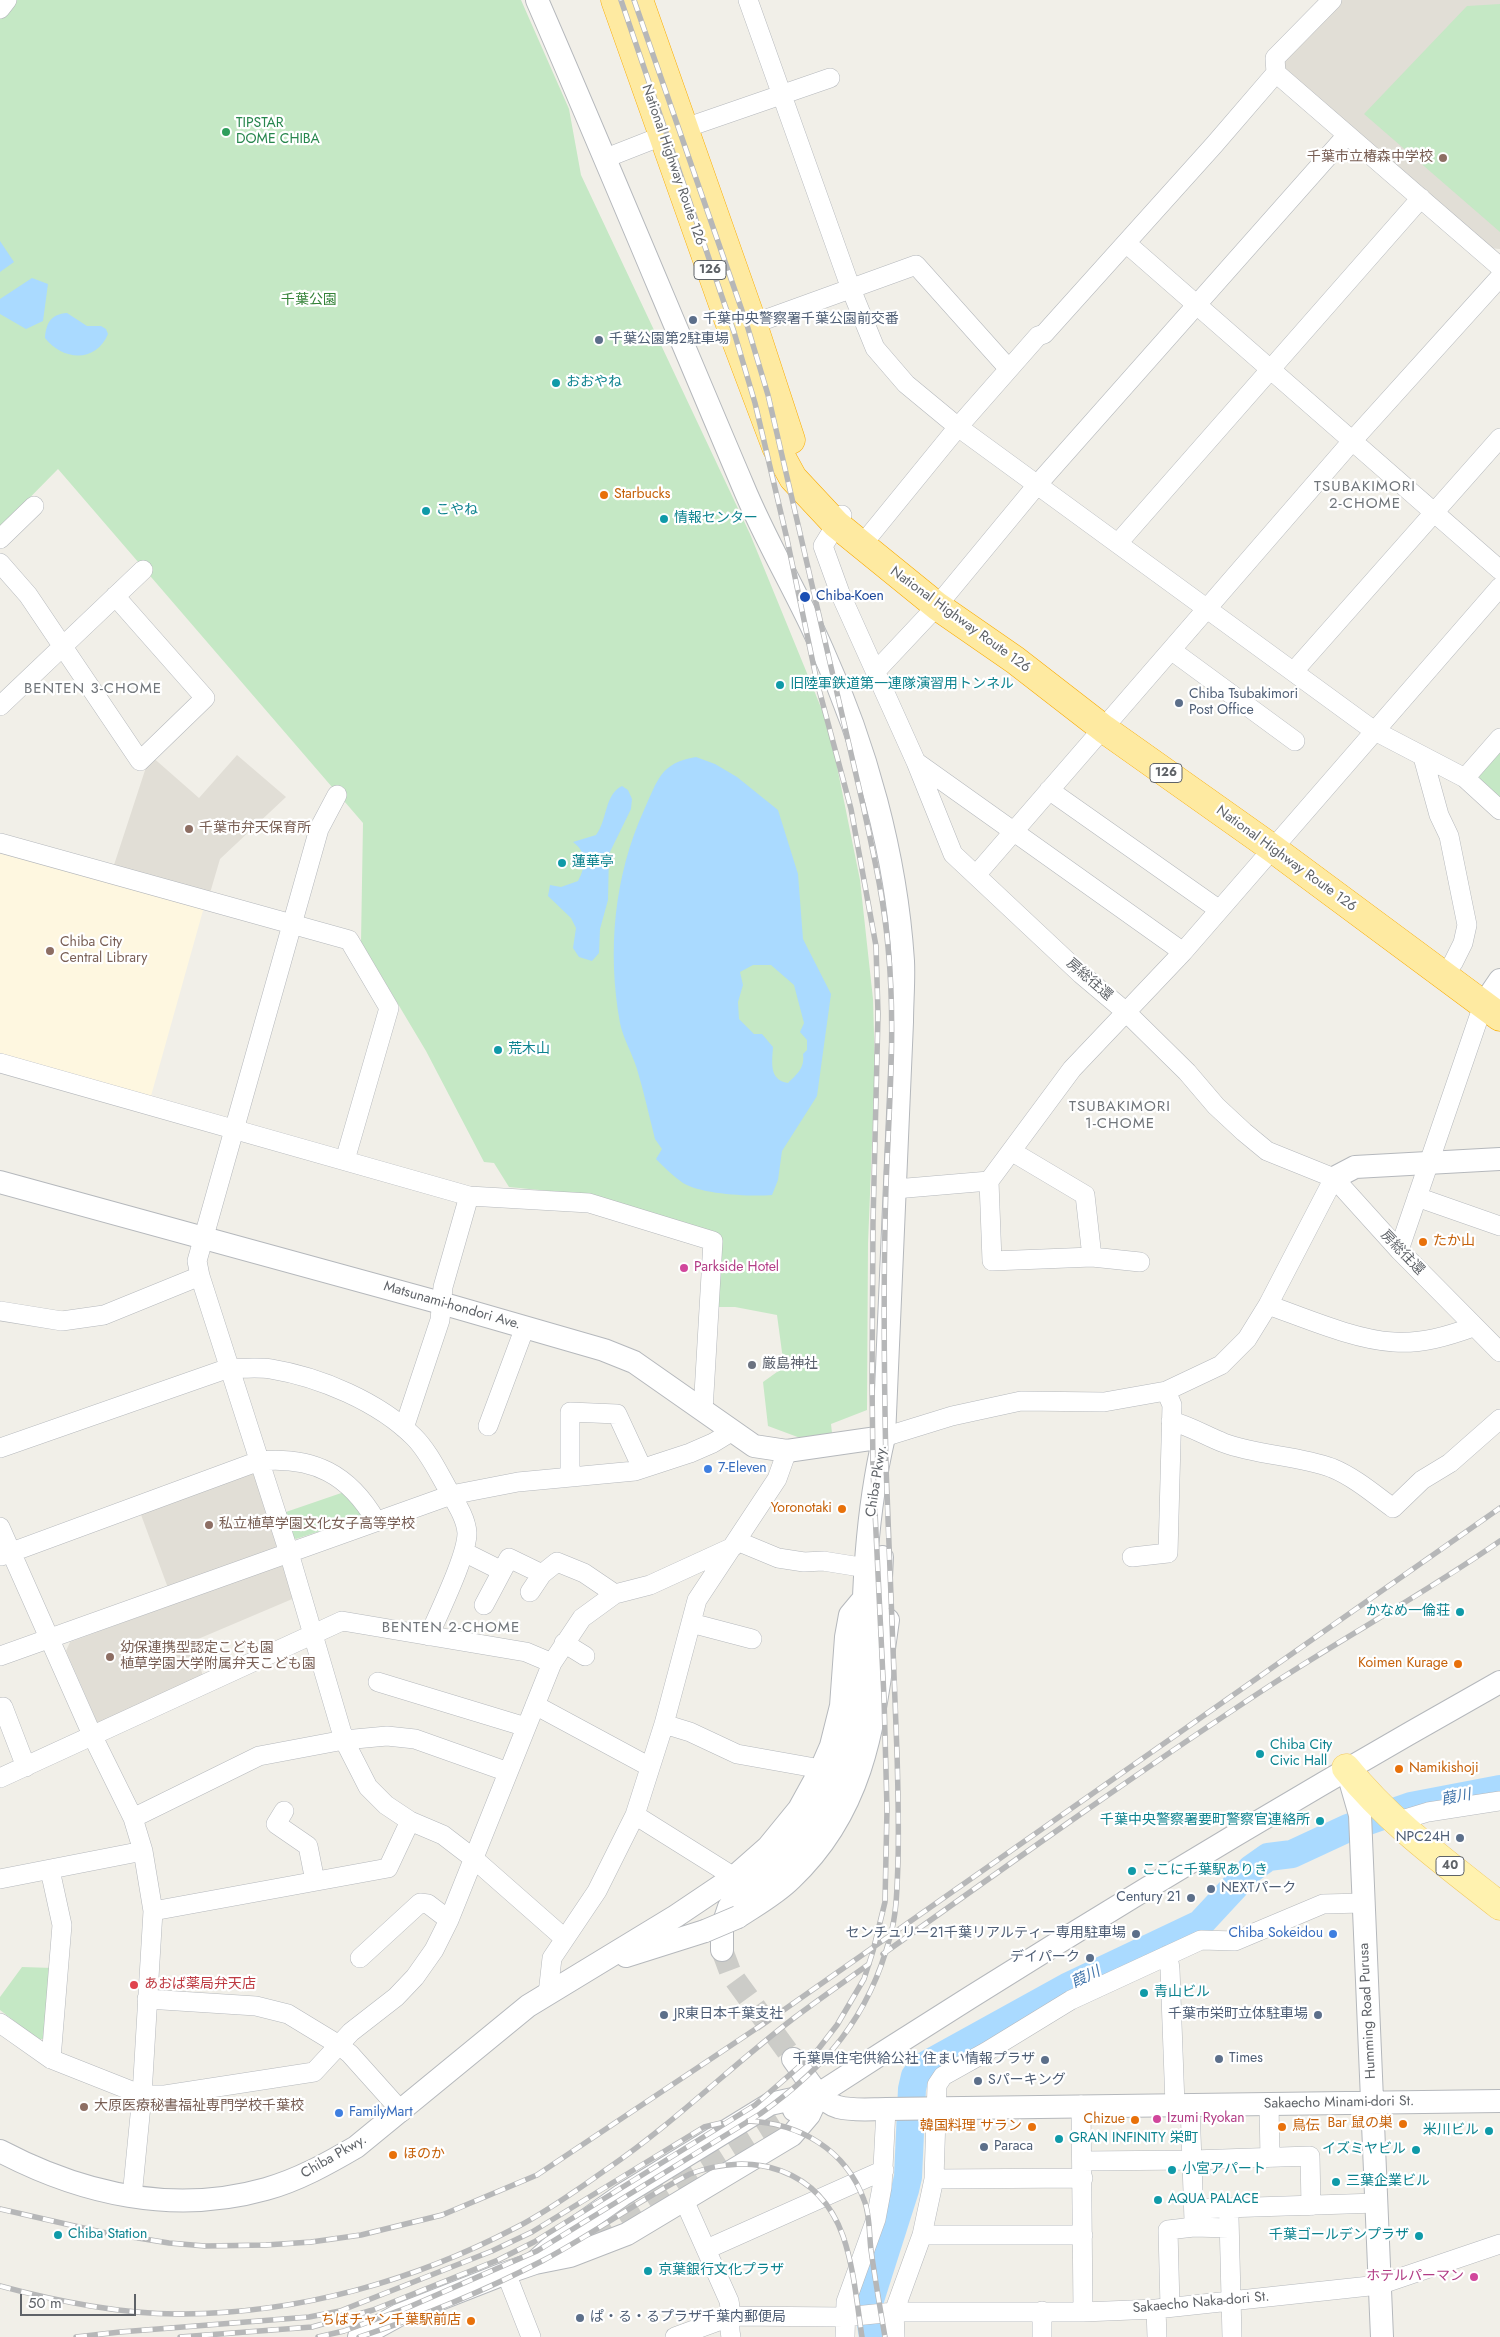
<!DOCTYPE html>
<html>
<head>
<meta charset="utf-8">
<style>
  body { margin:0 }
  #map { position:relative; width:1500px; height:2337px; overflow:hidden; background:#f1efe8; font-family:Jost,sans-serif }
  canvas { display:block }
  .scale { position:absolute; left:20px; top:2294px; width:116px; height:22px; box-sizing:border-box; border:2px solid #5f6368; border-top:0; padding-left:6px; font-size:15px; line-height:18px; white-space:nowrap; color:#5f6368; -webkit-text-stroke:4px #fff; paint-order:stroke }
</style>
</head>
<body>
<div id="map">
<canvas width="1500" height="2337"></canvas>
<div class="scale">50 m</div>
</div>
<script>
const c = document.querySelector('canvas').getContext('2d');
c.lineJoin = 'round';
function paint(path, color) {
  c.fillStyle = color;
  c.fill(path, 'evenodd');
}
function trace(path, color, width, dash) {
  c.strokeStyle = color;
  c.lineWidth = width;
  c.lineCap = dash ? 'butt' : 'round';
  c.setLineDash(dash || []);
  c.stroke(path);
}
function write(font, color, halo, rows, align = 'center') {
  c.font = font + ' Jost,"Noto Sans JP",sans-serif';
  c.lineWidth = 4.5;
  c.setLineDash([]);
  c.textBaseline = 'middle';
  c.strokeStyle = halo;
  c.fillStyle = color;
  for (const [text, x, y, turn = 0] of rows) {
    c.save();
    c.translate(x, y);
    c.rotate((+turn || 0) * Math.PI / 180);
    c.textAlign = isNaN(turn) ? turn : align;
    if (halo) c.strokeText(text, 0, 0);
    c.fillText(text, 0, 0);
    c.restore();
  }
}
paint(new Path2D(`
  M 0,852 L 204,907 L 151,1096 L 0,1053 Z`), '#fef7e0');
paint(new Path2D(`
  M 1334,0 L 1500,0 L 1500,249 L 1488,248 L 1283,69 L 1283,60 Z
  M 150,755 L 199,798 L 237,755 L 286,797 L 220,859 L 210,893 L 113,868 Z
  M 249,1470 L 257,1473 L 279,1537 L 275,1549 L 168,1588 L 140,1512 Z
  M 280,1565 L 289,1568 L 297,1597 L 191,1642 L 205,1681 L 98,1724 L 66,1651 L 70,1642 Z`), '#e1ded6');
paint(new Path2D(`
  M 0,0 L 521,0 L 569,109 L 581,175 L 750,534 L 829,727 L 860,880 L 873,999 L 875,1071 L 868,1243 L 867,1410 L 831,1424 L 832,1433 L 803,1439 L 768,1426 L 763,1382 L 784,1367 L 777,1315 L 735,1307 L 716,1307 L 717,1238 L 580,1194 L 509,1187 L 494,1163 L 484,1162 L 426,1051 L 361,942 L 363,823 L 58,469 L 0,528 Z
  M 1500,4 L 1500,232 L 1364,114 L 1467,6 Z
  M 1500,748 L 1500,805 L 1480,788 L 1479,772 Z
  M 350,1490 L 366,1516 L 296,1539 L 292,1537 L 283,1513 Z
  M 22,1967 L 53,1968 L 48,2037 L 39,2040 L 0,2010 L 0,1997 Z`), '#c5e8c5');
paint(new Path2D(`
  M 0,241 L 14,262 L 0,272 Z
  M 32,278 L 48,284 L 43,321 L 26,329 L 0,314 L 0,299 Z
  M 67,313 L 87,326 L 101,326 L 106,329 L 108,334 C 96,363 63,361 45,338 C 46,323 51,314 67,313 Z
  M 696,757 L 715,764 L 737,777 L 778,810 L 798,874 L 803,939 L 831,994 L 817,1096 L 782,1151 L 778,1180 L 772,1195 C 750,1197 700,1194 683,1183 C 673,1176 664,1167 656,1159 L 662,1149 L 655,1139 C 649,1116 644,1092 637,1069 C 632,1053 623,1038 620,1023 C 607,951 614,876 644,810 C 658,780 660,763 696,757 ZM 753,965 L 771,965 L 794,985 L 804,1023 L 800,1032 L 807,1040 L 807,1050 L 803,1054 C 805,1068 797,1074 788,1083 C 769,1080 772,1063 773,1047 L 762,1034 L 754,1034 L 739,1019 L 738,1002 L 743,985 L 740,972 Z
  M 622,786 L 628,790 L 632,799 L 631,809 L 609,854 L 608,900 L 600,929 L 599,953 L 592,961 L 579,957 L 573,948 L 576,928 L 571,918 L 548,896 L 550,885 L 561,887 L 578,881 C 586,867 587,852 573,842 L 596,835 C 608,819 604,795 622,786 Z`), '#aadaff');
trace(new Path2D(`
  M 873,2337 L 869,2311 L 870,2300 L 905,2190 L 908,2177 L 912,2089 L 915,2076 L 924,2066 L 1067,1987 L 1200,1924 L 1251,1869 L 1268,1857 L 1292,1854 L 1348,1828 L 1411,1806 L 1500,1789`), '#aadaff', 28);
trace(new Path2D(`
  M 722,1950 L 731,1974 L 793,2059
  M 561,2249 L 601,2231 L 794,2110`), '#ccccc8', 22, [22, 11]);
const minor = new Path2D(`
  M 748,0 L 851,289 L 875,348 L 906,384 L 958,427 L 1373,730 L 1465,778 L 1500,810
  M 1332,0 L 1275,58 L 1276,73 L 1500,267
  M 0,9 L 7,0
  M 606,158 L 662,136 L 830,78
  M 1126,243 L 1500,570
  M 753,324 L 916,265 L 1008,368
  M 842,515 L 823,546 L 840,593 L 916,762 L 953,854 L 1081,974 L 1126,1012 L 1187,1072 L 1216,1106 L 1244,1132 L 1267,1151 L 1334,1178 L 1399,1250 L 1500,1352
  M 870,535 L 958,427 L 1038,336 L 1044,334 L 1214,145 L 1276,73
  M 0,539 L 34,506
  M 1118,543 L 1421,198
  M 0,563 L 28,595 L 140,761 L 205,698 L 115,596
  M 1171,650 L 1295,741
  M 876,671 L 937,606 L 1037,485 L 1347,135
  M 1294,671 L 1500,438
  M 0,706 L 143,570
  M 1423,757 L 1439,815 L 1449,836 L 1467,925 L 1463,943 L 1453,963
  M 916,762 L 1183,952
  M 1465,778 L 1500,738
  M 1049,790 L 1218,909
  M 337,795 L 319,829 L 197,1261 L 200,1276 L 289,1553 L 344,1740 L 368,1787 L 386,1805 L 410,1821 L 443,1835 L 473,1858 L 564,1938
  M 0,843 L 349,940 L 389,1008 L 345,1160
  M 976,875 L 1353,440 L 1500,277
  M 0,1063 L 469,1196 L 589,1203 L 713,1241 L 703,1411
  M 1011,1151 L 1085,1195 L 1092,1257 L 1140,1262
  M 989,1181 L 992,1261 L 1092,1257
  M 895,1189 L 989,1181 L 1072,1069 L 1183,952 L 1500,587
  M 1417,1197 L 1500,1226
  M 1399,1250 L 1483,1005
  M 1268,1305 C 1305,1318 1355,1340 1394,1342 C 1422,1344 1448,1336 1473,1327
  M 0,1311 L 62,1321 L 104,1315 L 200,1276
  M 1171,1421 C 1190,1426 1206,1436 1224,1443 C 1259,1456 1297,1455 1332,1468 C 1354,1477 1374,1494 1393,1508 L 1422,1480 L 1450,1463 L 1500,1419
  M 488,1426 L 525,1327
  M 404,1428 L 440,1320 L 443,1287 L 469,1196
  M 884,1437 L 952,1416 L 1021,1401 L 1104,1402 L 1166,1391 L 1221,1365 L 1247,1339 L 1268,1305 L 1334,1178
  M 0,1448 L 229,1368 C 243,1369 258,1367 271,1369 C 320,1377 379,1402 414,1437 C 427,1450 436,1468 445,1484 C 453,1499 466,1516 467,1533 C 467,1556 439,1612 429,1636
  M 570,1477 L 570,1412 L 617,1414 L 642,1468
  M 0,1527 L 93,1737 L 133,1818 L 143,1851 L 153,1911 L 142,2095 L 132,2197
  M 737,1541 L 778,1558 L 804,1562 L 823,1561 L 879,1570
  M 464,1552 L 502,1571
  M 1,1556 L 259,1461 C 313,1456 349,1474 376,1521
  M 1132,1557 L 1168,1553 L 1172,1405 L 1166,1391
  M 530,1592 L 542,1574 L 557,1562 L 584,1573 L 615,1594
  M 484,1605 L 509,1558 L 542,1574
  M 691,1623 L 752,1639
  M 564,1643 L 585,1656
  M 0,1656 L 451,1495 L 518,1482 L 635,1471 L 690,1453 L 713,1443 L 731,1432
  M 378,1682 L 526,1727
  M 535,1705 L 650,1767
  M 3,1707 L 26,1767
  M 664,1724 L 690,1732 L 737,1754 L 821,1769
  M 0,1778 L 342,1621 L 526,1652 L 552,1663
  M 284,1811 L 276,1824 L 308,1846 L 315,1881
  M 635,1815 L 734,1877
  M 133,1818 L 259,1756 L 344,1740 L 387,1736 L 415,1739 L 508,1772
  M 1395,1822 L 1428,1812 L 1500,1801
  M 50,1870 L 62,1925 L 51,2059
  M 0,1879 L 143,1851
  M 153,1911 L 388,1868 L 410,1821
  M 1168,1955 L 1170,1969 L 1175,2105
  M 360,1958 L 420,1903 L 428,1904 L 449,1920
  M 548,1994 L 552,1958 L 597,1891 L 635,1815 L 664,1724 L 697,1600 L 777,1479 L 787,1451
  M 147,1999 L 256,2006 L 288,2014 L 339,2045 L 350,2054 L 402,2112
  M 0,2023 L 51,2059 L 142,2095 L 165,2095 L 314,2072 L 351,2032 L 396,1997 L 415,1977 L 434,1950 L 449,1920 L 552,1663 L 582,1618 L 615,1594 L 650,1585 L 733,1547
  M 1269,2104 L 1270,2158
  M 1081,2105 L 1083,2312
  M 1190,2105 L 1194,2221
  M 1082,2161 L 1193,2160 L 1310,2156 L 1311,2206
  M 934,2179 L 1083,2178
  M 684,2200 L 729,2301 C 732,2314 728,2325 731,2337
  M 1194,2209 L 1377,2203
  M 1229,2217 L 1232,2337
  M 922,2235 L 1083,2235
  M 707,2249 L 884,2170
  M 506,2273 L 531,2337
  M 1170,2307 L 1168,2230 L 1194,2227 L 1229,2228
  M 1156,2309 L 1157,2337
  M 675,2337 L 732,2316 L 845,2317 L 894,2312 L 1083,2312 L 1156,2309 L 1379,2285 L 1500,2244
  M 845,2337 L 846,2302 L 876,2219 L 882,2187 L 886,2109
  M 895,2337 L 894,2312 L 922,2235 L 934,2179 L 937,2085 L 943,2076 L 986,2052 L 1071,2000 L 1201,1940 L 1235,1941 L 1323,1904 L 1363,1903
  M 1042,2337 L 1042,2311`);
const tertiary = new Path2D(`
  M 537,0 C 607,161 674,324 743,486 C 766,542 798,594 822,649 C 866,746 896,854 903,961 C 904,981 902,1002 902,1022 L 884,1437 C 866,1513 863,1593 862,1671
  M 1483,1005 L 1500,980
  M 1334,1178 L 1355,1167 L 1500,1159
  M 0,1182 L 441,1303 L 604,1350 L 634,1362 L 754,1446 L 787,1451 L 884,1437
  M 1347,1770 L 1360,1815 L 1382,2337
  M 738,1917 C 756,1905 776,1894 791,1879 C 868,1806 874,1718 888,1620
  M 722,1950 L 722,1928 L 729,1907 L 738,1896 L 765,1875 L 801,1839 L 824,1806 L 842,1768 L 854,1730 L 862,1671 L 880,1598 L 882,1557
  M 626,1956 L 705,1931
  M 793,2059 C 805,2075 818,2101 838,2107 C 853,2111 871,2109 886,2109 L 1500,2101
  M 794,2110 C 1025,1960 1260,1817 1500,1682
  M 0,2151 C 82,2194 174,2215 266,2189 C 298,2180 327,2164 356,2147 L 528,2006 L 676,1916 L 734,1877 L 768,1847 L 799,1809 L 821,1769 L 831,1746 L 841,1706 L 846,1637 L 850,1615 L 860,1603
  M 535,2262 L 564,2236 L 622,2195 L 770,2104 L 811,2095
  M 359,2337 L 399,2315 L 506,2273 L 535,2263 L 570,2256 L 627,2234 L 792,2135 L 809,2115 L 816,2100`);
const primary = new Path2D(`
  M 1346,1768 C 1390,1823 1446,1863 1500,1906`);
const trunk = new Path2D(`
  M 615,0 L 733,333 L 776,447 L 793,478 L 836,524 L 937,606 L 1015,660 L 1104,729 L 1272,848 L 1500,1017
  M 639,0 L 753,324 L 791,440`);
trace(minor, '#b5b8bc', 20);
trace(tertiary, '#b5b8bc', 24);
trace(primary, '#f2c960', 29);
trace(trunk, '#f9ab00', 29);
trace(minor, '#fff', 19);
trace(tertiary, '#fff', 22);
trace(primary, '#fff2af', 28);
trace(trunk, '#feeaa1', 28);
const rail = new Path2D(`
  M 883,1954 C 1012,1862 1141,1770 1274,1683 C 1348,1635 1427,1592 1500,1541
  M 748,2121 C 800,2123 846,2150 864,2200 C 870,2214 869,2234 871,2250 C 875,2279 880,2308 885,2337
  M 0,2209 L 101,2232 L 169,2243 L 205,2246 L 266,2245 L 311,2242 L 361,2235 L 442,2215 L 537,2175 L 778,2014 L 1500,1508
  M 0,2286 C 55,2301 126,2315 183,2314 C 300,2313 414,2281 517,2227 C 548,2211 578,2189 607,2169 C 673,2124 730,2067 794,2018 C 818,2000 844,1982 869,1964
  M 76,2337 L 120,2332 L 309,2317 L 340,2311 L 492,2251 L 532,2232 L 704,2127 L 721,2123
  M 180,2337 L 312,2327 L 373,2310 L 498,2260 L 534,2242 L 626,2185 L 755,2105 L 816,2052 L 837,2025 L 864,1979 L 873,1951 L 885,1902 L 887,1809 L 884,1698 L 873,1470 L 872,1381 L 873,1223 L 878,1014 L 876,946 L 851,809 L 817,682 L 787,539 L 755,403 L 734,332 L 621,0
  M 318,2337 L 344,2331 L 409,2307 L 537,2251 L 760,2114 C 826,2067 869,2017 890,1937 C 897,1913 897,1887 898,1862 C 899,1826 898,1789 897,1753 C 894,1657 889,1562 886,1466 C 884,1373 883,1279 886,1186 C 889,1106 896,1026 888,947 C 884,899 873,852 863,805 L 768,395 L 747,325 L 634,0
  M 359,2337 C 421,2317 484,2291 542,2261 C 593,2234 639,2200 690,2174 C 753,2150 819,2169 843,2236 C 854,2268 857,2304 862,2337`);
trace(rail, '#b6b7b8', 5.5);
trace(rail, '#fff', 4, [11]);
const tertiaryBridge = new Path2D(`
  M 705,1931 L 738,1917`);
trace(tertiaryBridge, '#b5b8bc', 24, []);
trace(tertiaryBridge, '#fff', 22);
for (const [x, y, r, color] of [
  [226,132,5,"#2e9e5b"],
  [1443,158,5,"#8d6e63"],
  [693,320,5,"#5c6f8a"],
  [599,340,5,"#5c6f8a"],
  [556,383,5,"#0f9aa8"],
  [604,495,5,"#e8710a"],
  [426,511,5,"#0f9aa8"],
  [664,519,5,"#0f9aa8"],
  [805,597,6,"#1a4fb4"],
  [780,685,5,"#0f9aa8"],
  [1179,703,5,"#5c6f8a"],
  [189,829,5,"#8d6e63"],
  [562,863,5,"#0f9aa8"],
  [50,951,5,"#8d6e63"],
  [498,1050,5,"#0f9aa8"],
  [1423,1242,5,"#e8710a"],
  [684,1268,5,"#d1479c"],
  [752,1365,5,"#6b7280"],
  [708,1469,5,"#3f7fe0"],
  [842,1509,5,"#e8710a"],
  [209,1525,5,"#8d6e63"],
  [1460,1612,5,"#0f9aa8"],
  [110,1657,5,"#8d6e63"],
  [1458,1664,5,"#e8710a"],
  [1260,1754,5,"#0f9aa8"],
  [1399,1769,5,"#e8710a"],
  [1320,1821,5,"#0f9aa8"],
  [1460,1838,5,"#5c6f8a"],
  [1132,1871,5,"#0f9aa8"],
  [1211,1889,5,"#5c6f8a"],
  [1191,1898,5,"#5c6f8a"],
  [1136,1934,5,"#5c6f8a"],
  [1333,1934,5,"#3f7fe0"],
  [1090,1958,5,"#5c6f8a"],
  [134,1985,5,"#e0444e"],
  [1144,1993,5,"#0f9aa8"],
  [664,2015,5,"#5c6f8a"],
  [1318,2015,5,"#5c6f8a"],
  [1219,2059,5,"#5c6f8a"],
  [1045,2060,5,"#5c6f8a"],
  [978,2081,5,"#5c6f8a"],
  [84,2107,5,"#8d6e63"],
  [339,2113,5,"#3f7fe0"],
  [1157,2119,5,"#d1479c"],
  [1135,2120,5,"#e8710a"],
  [1403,2124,5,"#e8710a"],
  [1032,2127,5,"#e8710a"],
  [1282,2127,5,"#e8710a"],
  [1489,2131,5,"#0f9aa8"],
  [1059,2139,5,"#0f9aa8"],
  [984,2147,5,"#5c6f8a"],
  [1416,2150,5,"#0f9aa8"],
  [393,2155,5,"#e8710a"],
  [1172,2170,5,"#0f9aa8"],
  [1336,2182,5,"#0f9aa8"],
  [1158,2200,5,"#0f9aa8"],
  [58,2235,5,"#0f9aa8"],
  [1419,2236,5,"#0f9aa8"],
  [648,2271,5,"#0f9aa8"],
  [1474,2277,5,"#d1479c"],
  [580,2318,5,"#5c6f8a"],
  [471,2321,5,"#e8710a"]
]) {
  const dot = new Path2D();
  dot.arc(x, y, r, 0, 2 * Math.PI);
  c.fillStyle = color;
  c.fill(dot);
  trace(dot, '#fff', 2);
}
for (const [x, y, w] of [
  [710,270,32],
  [1166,773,32],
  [1450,1866,28]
]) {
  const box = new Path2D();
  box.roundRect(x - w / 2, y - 9.5, w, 19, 4);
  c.fillStyle = '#fff';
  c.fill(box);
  trace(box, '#5f6368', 1);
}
write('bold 12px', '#5f6368', null, [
  ["126",710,270],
  ["126",1166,773],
  ["40",1450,1866]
]);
write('14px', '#27864d', '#fff', [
  ["TIPSTAR",236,124],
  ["DOME CHIBA",236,140]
], 'left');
write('14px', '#785e54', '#fff', [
  ["千葉市立椿森中学校",1433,158,"right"],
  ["千葉市弁天保育所",199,829],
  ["Chiba City",60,943],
  ["Central Library",60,959],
  ["私立植草学園文化女子高等学校",219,1525],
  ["幼保連携型認定こども園",120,1649],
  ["植草学園大学附属弁天こども園",120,1665],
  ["大原医療秘書福祉専門学校千葉校",94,2107]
], 'left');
write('14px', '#5f6368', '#fff', [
  ["National Highway Route 126",673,165,71],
  ["National Highway Route 126",960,620,36],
  ["National Highway Route 126",1286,859,36],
  ["房総往還",1089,980,41],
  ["房総往還",1402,1253,46],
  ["Matsunami-hondori Ave.",452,1306,16],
  ["Chiba Pkwy.",877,1481,-81],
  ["Humming Road Purusa",1368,2011,-93],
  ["Sakaecho Minami-dori St.",1339,2103,-1],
  ["Chiba Pkwy.",334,2157,-30],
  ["Sakaecho Naka-dori St.",1201,2303,-5]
]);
write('14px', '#348238', '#fff', [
  ["千葉公園",309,301]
]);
write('14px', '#4e5e75', '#fff', [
  ["千葉中央警察署千葉公園前交番",703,320],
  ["千葉公園第2駐車場",609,340],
  ["Chiba Tsubakimori",1189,695],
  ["Post Office",1189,711],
  ["NPC24H",1450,1838,"right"],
  ["NEXTパーク",1221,1889],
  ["Century 21",1181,1898,"right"],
  ["センチュリー21千葉リアルティー専用駐車場",1126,1934,"right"],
  ["デイパーク",1080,1958,"right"],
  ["JR東日本千葉支社",674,2015],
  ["千葉市栄町立体駐車場",1308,2015,"right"],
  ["Times",1229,2059],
  ["千葉県住宅供給公社 住まい情報プラザ",1035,2060,"right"],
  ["Sパーキング",988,2081],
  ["Paraca",994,2147],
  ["ぱ・る・るプラザ千葉内郵便局",590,2318]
], 'left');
write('14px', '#0d838f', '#fff', [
  ["おおやね",566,383],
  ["こやね",436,511],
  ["情報センター",674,519],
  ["旧陸軍鉄道第一連隊演習用トンネル",790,685],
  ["蓮華亭",572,863],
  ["荒木山",508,1050],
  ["かなめ一倫荘",1450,1612,"right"],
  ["Chiba City",1270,1746],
  ["Civic Hall",1270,1762],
  ["千葉中央警察署要町警察官連絡所",1310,1821,"right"],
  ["ここに千葉駅ありき",1142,1871],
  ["青山ビル",1154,1993],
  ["米川ビル",1479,2131,"right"],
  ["GRAN INFINITY 栄町",1069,2139],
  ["イズミヤビル",1406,2150,"right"],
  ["小宮アパート",1182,2170],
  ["三葉企業ビル",1346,2182],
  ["AQUA PALACE",1168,2200],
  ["Chiba Station",68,2235],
  ["千葉ゴールデンプラザ",1409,2236,"right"],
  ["京葉銀行文化プラザ",658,2271]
], 'left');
write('14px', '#c56008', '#fff', [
  ["Starbucks",614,495,"left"],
  ["たか山",1433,1242,"left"],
  ["Yoronotaki",832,1509],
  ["Koimen Kurage",1448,1664],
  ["Namikishoji",1409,1769,"left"],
  ["Chizue",1125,2120],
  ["Bar 鼠の巣",1393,2124],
  ["韓国料理 サラン",1022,2127],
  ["鳥伝",1292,2127,"left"],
  ["ほのか",403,2155,"left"],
  ["ちばチャン千葉駅前店",461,2321]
], 'right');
write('14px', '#164399', '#fff', [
  ["Chiba-Koen",816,597]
], 'left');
write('14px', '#b23c85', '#fff', [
  ["Parkside Hotel",694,1268],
  ["Izumi Ryokan",1167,2119],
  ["ホテルパーマン",1464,2277,"right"]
], 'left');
write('14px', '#5b616d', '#fff', [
  ["厳島神社",762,1365]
], 'left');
write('14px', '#366cbe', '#fff', [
  ["7-Eleven",718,1469],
  ["Chiba Sokeidou",1323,1934,"right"],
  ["FamilyMart",349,2113]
], 'left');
write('14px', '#be3a42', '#fff', [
  ["あおば薬局弁天店",144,1985]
], 'left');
c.letterSpacing = '1px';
write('15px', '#70757a', '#fff', [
  ["TSUBAKIMORI",1365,487],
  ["2-CHOME",1365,504],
  ["BENTEN 3-CHOME",93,689],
  ["TSUBAKIMORI",1120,1107],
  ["1-CHOME",1120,1124],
  ["BENTEN 2-CHOME",451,1628]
]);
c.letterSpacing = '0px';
write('italic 15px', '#4174aa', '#fff', [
  ["葭川",1456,1798,-11],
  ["葭川",1086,1978,-26]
]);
</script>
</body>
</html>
